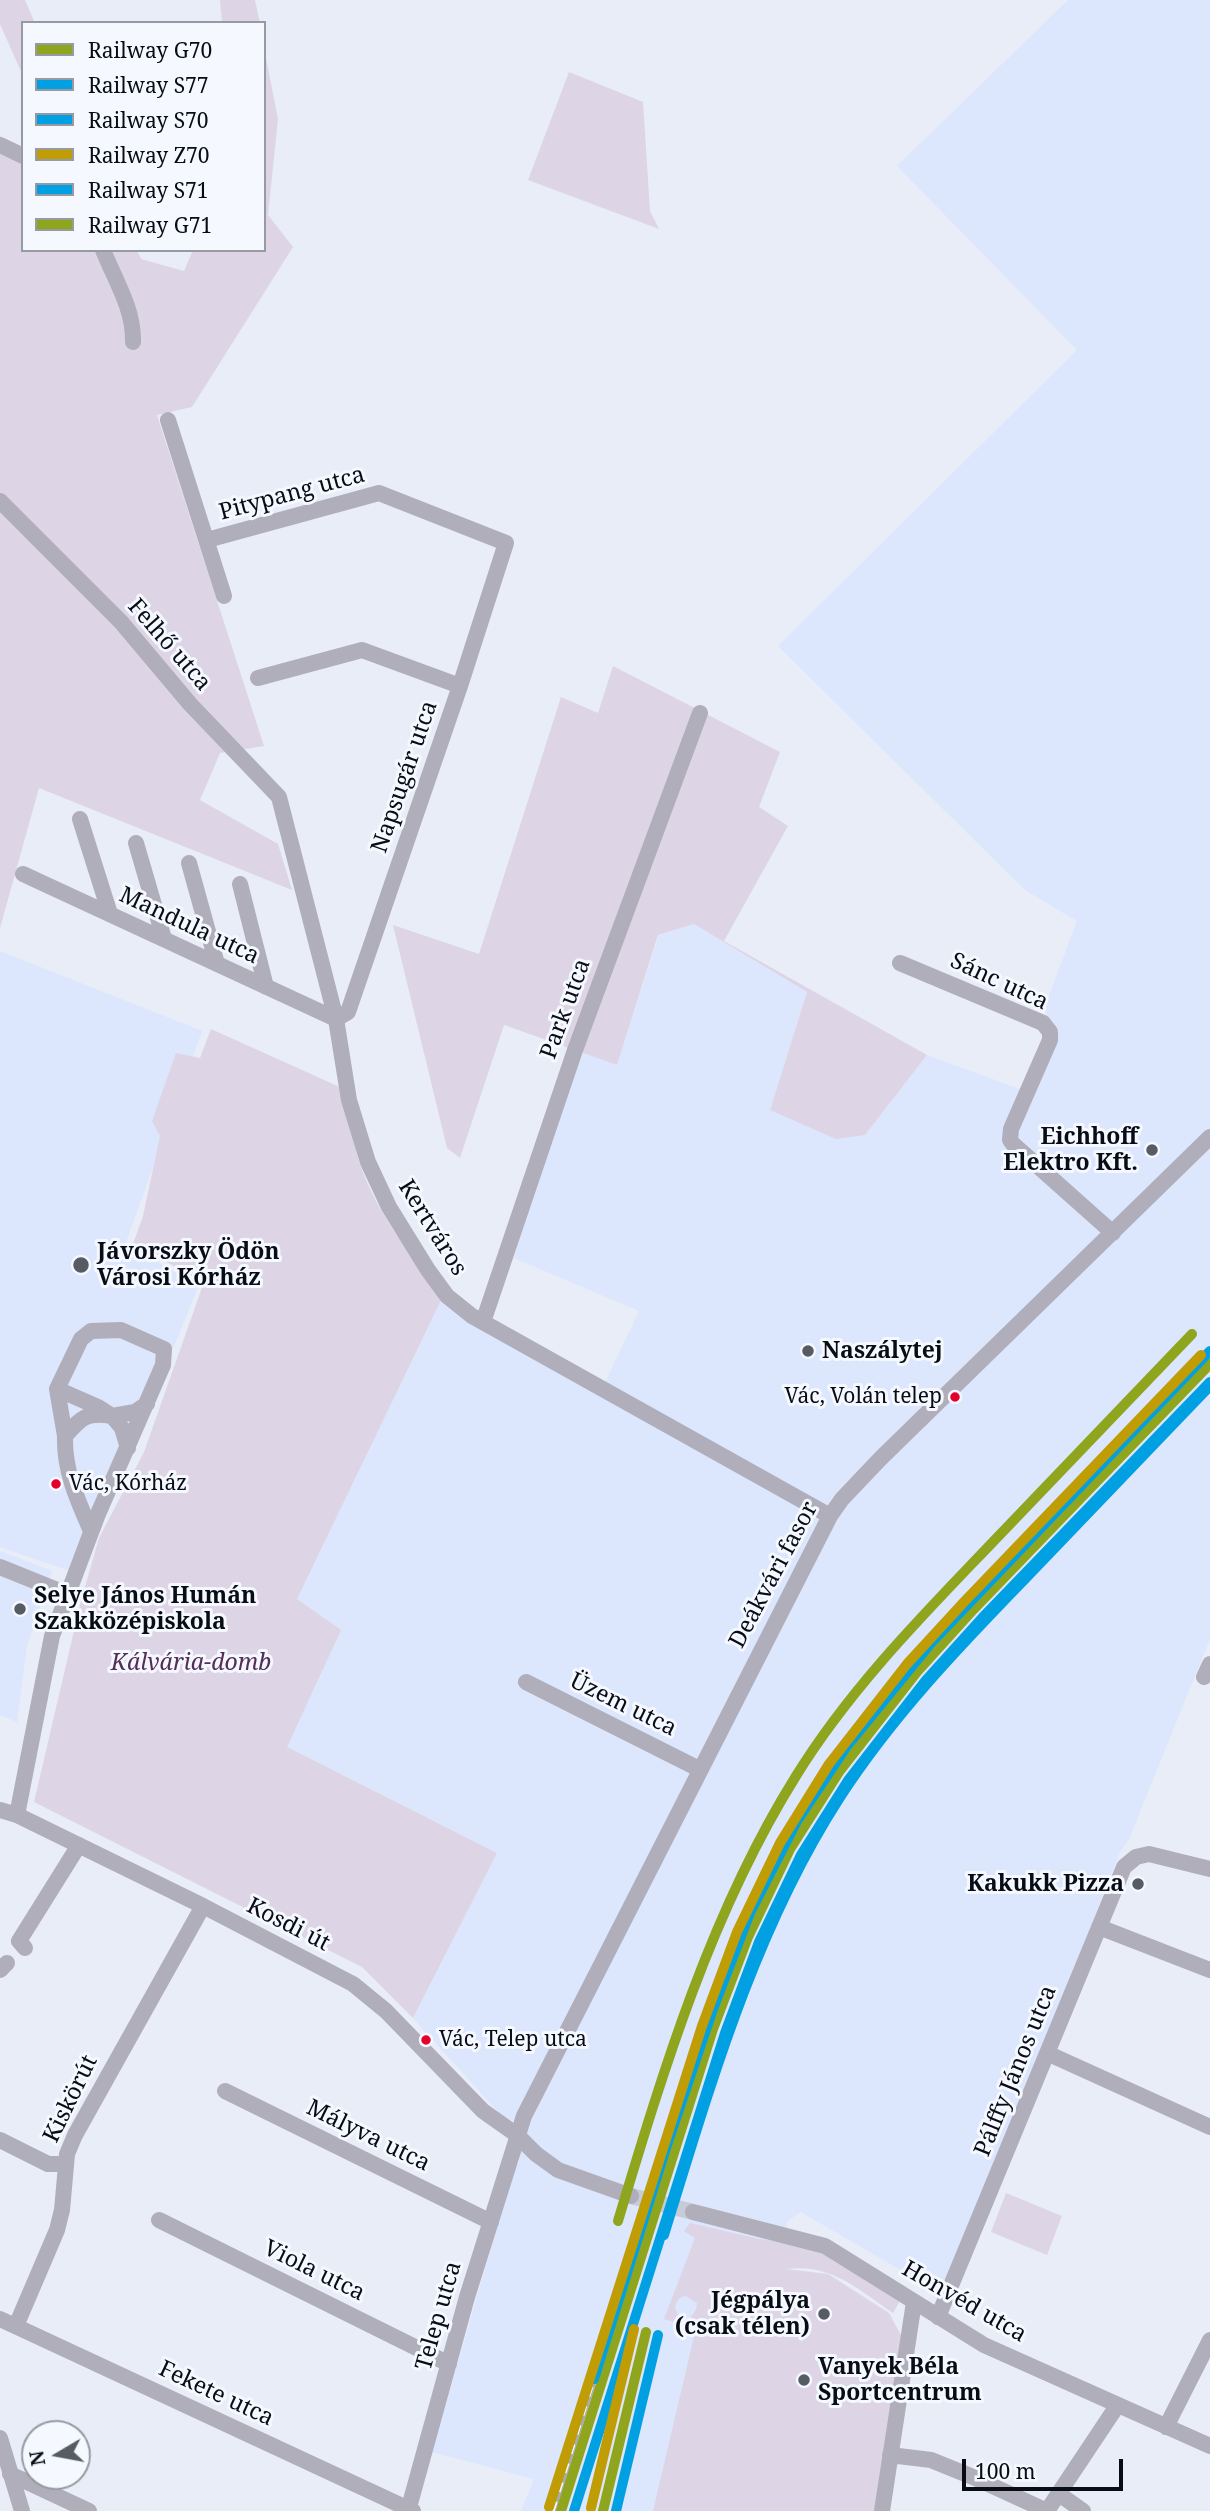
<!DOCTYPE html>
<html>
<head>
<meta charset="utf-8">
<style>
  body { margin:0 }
  #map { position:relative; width:1210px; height:2511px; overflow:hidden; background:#e8edf8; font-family:"Noto Serif",serif }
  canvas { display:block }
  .legend { position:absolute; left:21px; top:21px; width:245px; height:231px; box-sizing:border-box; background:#f5f8ff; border:2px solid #969aa1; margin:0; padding:9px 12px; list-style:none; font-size:21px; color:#070c15 }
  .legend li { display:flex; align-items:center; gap:14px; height:35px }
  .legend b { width:35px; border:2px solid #969aa1 }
  .north { position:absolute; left:21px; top:2420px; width:70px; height:70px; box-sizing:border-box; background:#f5f8ff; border:2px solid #969aa1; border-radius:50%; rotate:260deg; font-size:19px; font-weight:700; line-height:28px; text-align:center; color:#070c15 }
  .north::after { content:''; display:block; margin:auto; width:24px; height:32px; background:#565b64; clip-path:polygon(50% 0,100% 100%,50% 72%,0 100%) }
  .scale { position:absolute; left:962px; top:2459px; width:161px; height:32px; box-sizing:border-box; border:4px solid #070c15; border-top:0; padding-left:9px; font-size:21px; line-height:24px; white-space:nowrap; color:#070c15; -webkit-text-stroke:5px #f5f8ff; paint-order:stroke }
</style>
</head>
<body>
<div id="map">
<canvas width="1210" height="2511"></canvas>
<ul class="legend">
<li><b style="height:9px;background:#8ea51d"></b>Railway G70</li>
<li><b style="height:9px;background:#00a0e3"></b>Railway S77</li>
<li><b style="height:9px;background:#00a0e3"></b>Railway S70</li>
<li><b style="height:9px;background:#c09c05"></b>Railway Z70</li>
<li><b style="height:9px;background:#00a0e3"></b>Railway S71</li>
<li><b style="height:9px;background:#8ea51d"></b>Railway G71</li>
</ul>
<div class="north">N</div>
<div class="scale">100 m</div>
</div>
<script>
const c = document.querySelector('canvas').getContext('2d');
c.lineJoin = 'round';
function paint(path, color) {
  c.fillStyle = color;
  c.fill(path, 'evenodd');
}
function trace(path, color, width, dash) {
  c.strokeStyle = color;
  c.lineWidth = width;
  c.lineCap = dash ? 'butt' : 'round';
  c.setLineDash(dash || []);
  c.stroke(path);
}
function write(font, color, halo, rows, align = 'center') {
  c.font = font + ' "Noto Serif",serif';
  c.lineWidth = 6;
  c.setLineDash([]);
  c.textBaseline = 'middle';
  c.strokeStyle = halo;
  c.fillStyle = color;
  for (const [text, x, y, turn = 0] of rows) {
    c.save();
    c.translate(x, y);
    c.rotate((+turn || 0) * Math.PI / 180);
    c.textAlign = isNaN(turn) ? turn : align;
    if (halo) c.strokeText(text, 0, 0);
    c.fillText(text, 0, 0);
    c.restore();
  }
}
paint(new Path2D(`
  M 1068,0 L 1210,0 L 1210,1639 L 1129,1839 L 1120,1852 L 1026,2091 L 940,2293 L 801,2212 L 787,2221 L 786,2269 L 752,2282 L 737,2301 L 676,2489 L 704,2511 L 521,2511 L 534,2479 L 432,2452 L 515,2166 L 519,2164 L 522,2126 L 500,2114 L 413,2018 L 497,1853 L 286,1747 L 340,1630 L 296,1600 L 445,1292 L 600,1393 L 639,1311 L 514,1258 L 573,1049 L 617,1065 L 659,935 L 694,924 L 807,992 L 770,1110 L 865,1135 L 927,1055 L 1022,1090 L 1053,1028 L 1044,1009 L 1077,921 L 1025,890 L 778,646 L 1077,350 L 897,166 Z
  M 0,951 L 202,1031 L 126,1242 L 198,1287 L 82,1575 L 0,1547 Z
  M 0,1551 L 52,1571 L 27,1646 L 17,1722 L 0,1715 Z`), '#dce6fc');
paint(new Path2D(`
  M 0,0 L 25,0 L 35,23 L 23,23 L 23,76 L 0,24 Z
  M 220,0 L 255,0 L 260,23 L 222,23 Z
  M 264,48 L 278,119 L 268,215 L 293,247 L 192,407 L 157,415 L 264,746 L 220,753 L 200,800 L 278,844 L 292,890 L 39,788 L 0,928 L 0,136 L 23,147 L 23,250 L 137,250 L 141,259 L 184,271 L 193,250 L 264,250 Z
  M 569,72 L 643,102 L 650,211 L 659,229 L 528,180 Z
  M 613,666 L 780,752 L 759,807 L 788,826 L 724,941 L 927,1055 L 865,1135 L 836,1139 L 770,1110 L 807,992 L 694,924 L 658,935 L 617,1065 L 504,1025 L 460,1158 L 447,1148 L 393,925 L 479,954 L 561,697 L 598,713 Z
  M 211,1029 L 342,1088 C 348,1114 353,1142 361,1167 C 379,1216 409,1255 445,1292 L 297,1599 L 341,1630 L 287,1747 L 497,1853 L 413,2018 L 362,1967 L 34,1802 L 81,1601 L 99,1538 L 144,1452 L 204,1282 L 133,1244 L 143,1216 L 160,1136 L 152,1121 L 176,1053 L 200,1058 Z
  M 1006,2193 L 1062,2216 L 1047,2255 L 991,2232 Z
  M 690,2223 L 759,2239 L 786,2242 L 832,2254 L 900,2301 L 893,2313 C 858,2289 831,2263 786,2269 L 828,2274 L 889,2313 L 902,2337 L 875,2511 L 653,2511 L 696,2328 L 688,2325 C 689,2316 697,2313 697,2303 L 686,2296 C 679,2297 676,2301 675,2308 L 678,2315 L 678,2323 L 664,2319 L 695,2238 L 684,2231 Z`), '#ddd5e5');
trace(new Path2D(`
  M 631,2196 L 693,2212`), '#c6cbd6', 16, [16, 8]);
trace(new Path2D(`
  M 0,145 L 23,156
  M 103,250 C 115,280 134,309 133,342
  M 168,420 L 224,596
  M 0,501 L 121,622 L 190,704 L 279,797 L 336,1019 L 349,1100 L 368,1162 L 389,1207 L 428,1270 L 447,1296 L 472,1316 L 830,1516
  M 207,540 L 379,493 L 506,543 L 460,686 L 348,1012 L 336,1019
  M 258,678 L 362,650 L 460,686
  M 80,819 L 110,914
  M 136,843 L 164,939
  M 189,863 L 217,964
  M 23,874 L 336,1019
  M 240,884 L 266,987
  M 900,963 L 1043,1023 L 1050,1032 L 1050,1040 L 1011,1129 L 1010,1140 L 1013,1144 L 1113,1233
  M 483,1322 L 575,1050 L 700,713
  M 57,1389 L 98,1407 L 112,1416 L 135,1412 L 147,1404
  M 91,1531 C 77,1499 64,1471 65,1436 C 82,1417 86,1412 112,1416 L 122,1428 L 128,1448
  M 0,1567 L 67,1594
  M 1204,1677 L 1210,1664
  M 526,1682 L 699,1769
  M 0,1810 L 17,1815 L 203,1906 L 353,1984 L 386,2011 L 483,2111 L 517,2135 L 536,2154 L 558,2170 L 631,2196
  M 17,1815 L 52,1636 L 98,1514 L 163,1365 L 164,1349 L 121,1330 L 91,1331 L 81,1339 L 57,1389 L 65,1436
  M 1099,1927 L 1210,1970
  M 25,1948 L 19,1941 L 79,1845
  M 0,1970 L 7,1963
  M 1049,2054 L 1210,2127
  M 225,2091 L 491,2222
  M 0,2140 L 48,2164 L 66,2164
  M 693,2212 L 825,2246 L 984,2345 L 1210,2446
  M 159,2220 L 449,2364
  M 938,2317 L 1124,1867 L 1136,1857 L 1149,1854 L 1210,1869
  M 0,2319 L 413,2511
  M 16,2326 L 57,2230 L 62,2210 L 67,2154 L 75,2135 L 203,1906
  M 1166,2427 L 1210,2340
  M 0,2438 L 22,2511
  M 890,2455 L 931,2460 L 973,2477 L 1047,2511
  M 10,2474 L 89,2511
  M 1059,2494 L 1083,2511
  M 408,2511 L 467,2297 L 524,2116 L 830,1516 L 842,1499 L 881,1458 L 1210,1137
  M 882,2511 L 914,2302
  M 1047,2511 L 1117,2406`), '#afaeba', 16);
const rail = new Path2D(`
  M 553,2511 L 594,2379`);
trace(rail, '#a8abb4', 6);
trace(rail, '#f5f8ff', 3.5, [10]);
trace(new Path2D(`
  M 561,2511 L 713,2029 L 748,1937 L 790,1849 L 839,1772 L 917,1672 L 973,1610 L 1210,1364
  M 603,2511 L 646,2332`), '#8ea51d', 10);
trace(new Path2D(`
  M 594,2379 L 665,2151 L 713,2009 L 750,1913 L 797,1821 L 847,1746 L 931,1643 L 1210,1351`), '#00a0e3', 10);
trace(new Path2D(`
  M 574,2511 L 725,2033 L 759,1942 L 801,1855 L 849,1779 L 926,1680 L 982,1618 L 1210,1382
  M 616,2511 L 658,2335`), '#00a0e3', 10);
trace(new Path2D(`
  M 549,2507 L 702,2026 L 737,1932 L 780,1843 L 829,1764 L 907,1664 L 964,1602 L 1201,1355
  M 591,2508 L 634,2329`), '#c09c05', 10);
trace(new Path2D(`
  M 664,2235 C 710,2087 754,1931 839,1799 C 892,1717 959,1647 1027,1577 C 1088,1514 1149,1450 1210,1386`), '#00a0e3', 10);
trace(new Path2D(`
  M 618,2221 C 664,2068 711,1912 796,1776 C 849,1690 921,1617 990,1545 C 1058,1474 1125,1404 1192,1334`), '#8ea51d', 10);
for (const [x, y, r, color] of [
  [1152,1150,7,"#565b64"],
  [81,1265,9,"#565b64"],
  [808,1351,7,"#565b64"],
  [955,1397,6,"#e4002b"],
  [56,1484,6,"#e4002b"],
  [20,1609,7,"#565b64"],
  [1138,1884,7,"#565b64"],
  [426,2040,6,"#e4002b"],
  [824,2314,7,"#565b64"],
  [804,2380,7,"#565b64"]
]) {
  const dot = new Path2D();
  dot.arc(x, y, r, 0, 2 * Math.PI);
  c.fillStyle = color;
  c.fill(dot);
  trace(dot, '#f5f8ff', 2.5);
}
write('21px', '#070c15', '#f5f8ff', [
  ["Vác, Volán telep",942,1397,"right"],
  ["Vác, Kórház",69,1484],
  ["Vác, Telep utca",439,2040]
], 'left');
write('23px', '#070c15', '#f5f8ff', [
  ["Pitypang utca",292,494,-15],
  ["Felhő utca",169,645,49],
  ["Napsugár utca",405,777,-71],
  ["Mandula utca",189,926,25],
  ["Sánc utca",999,982,25],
  ["Park utca",566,1009,-70],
  ["Kertváros",432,1228,58],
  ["Deákvári fasor",774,1575,-62],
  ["Üzem utca",623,1705,26],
  ["Kosdi út",288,1925,27],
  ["Pálffy János utca",1016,2071,-68],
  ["Kiskörút",71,2099,-64],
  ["Mályva utca",368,2136,26],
  ["Viola utca",314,2271,26],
  ["Honvéd utca",964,2302,30],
  ["Telep utca",439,2316,-74],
  ["Fekete utca",216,2394,25]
]);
write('bold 23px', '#070c15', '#f5f8ff', [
  ["Eichhoff",1138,1137,"right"],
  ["Elektro Kft.",1138,1163,"right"],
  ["Jávorszky Ödön",97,1252],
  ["Városi Kórház",97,1278],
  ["Naszálytej",822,1351],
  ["Selye János Humán",34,1596],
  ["Szakközépiskola",34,1622],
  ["Kakukk Pizza",1124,1884,"right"],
  ["Jégpálya",810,2301,"right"],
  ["(csak télen)",810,2327,"right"],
  ["Vanyek Béla",818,2367],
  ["Sportcentrum",818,2393]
], 'left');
write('italic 23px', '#542e56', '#f5f8ff', [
  ["Kálvária-domb",191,1663]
]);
</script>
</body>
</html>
